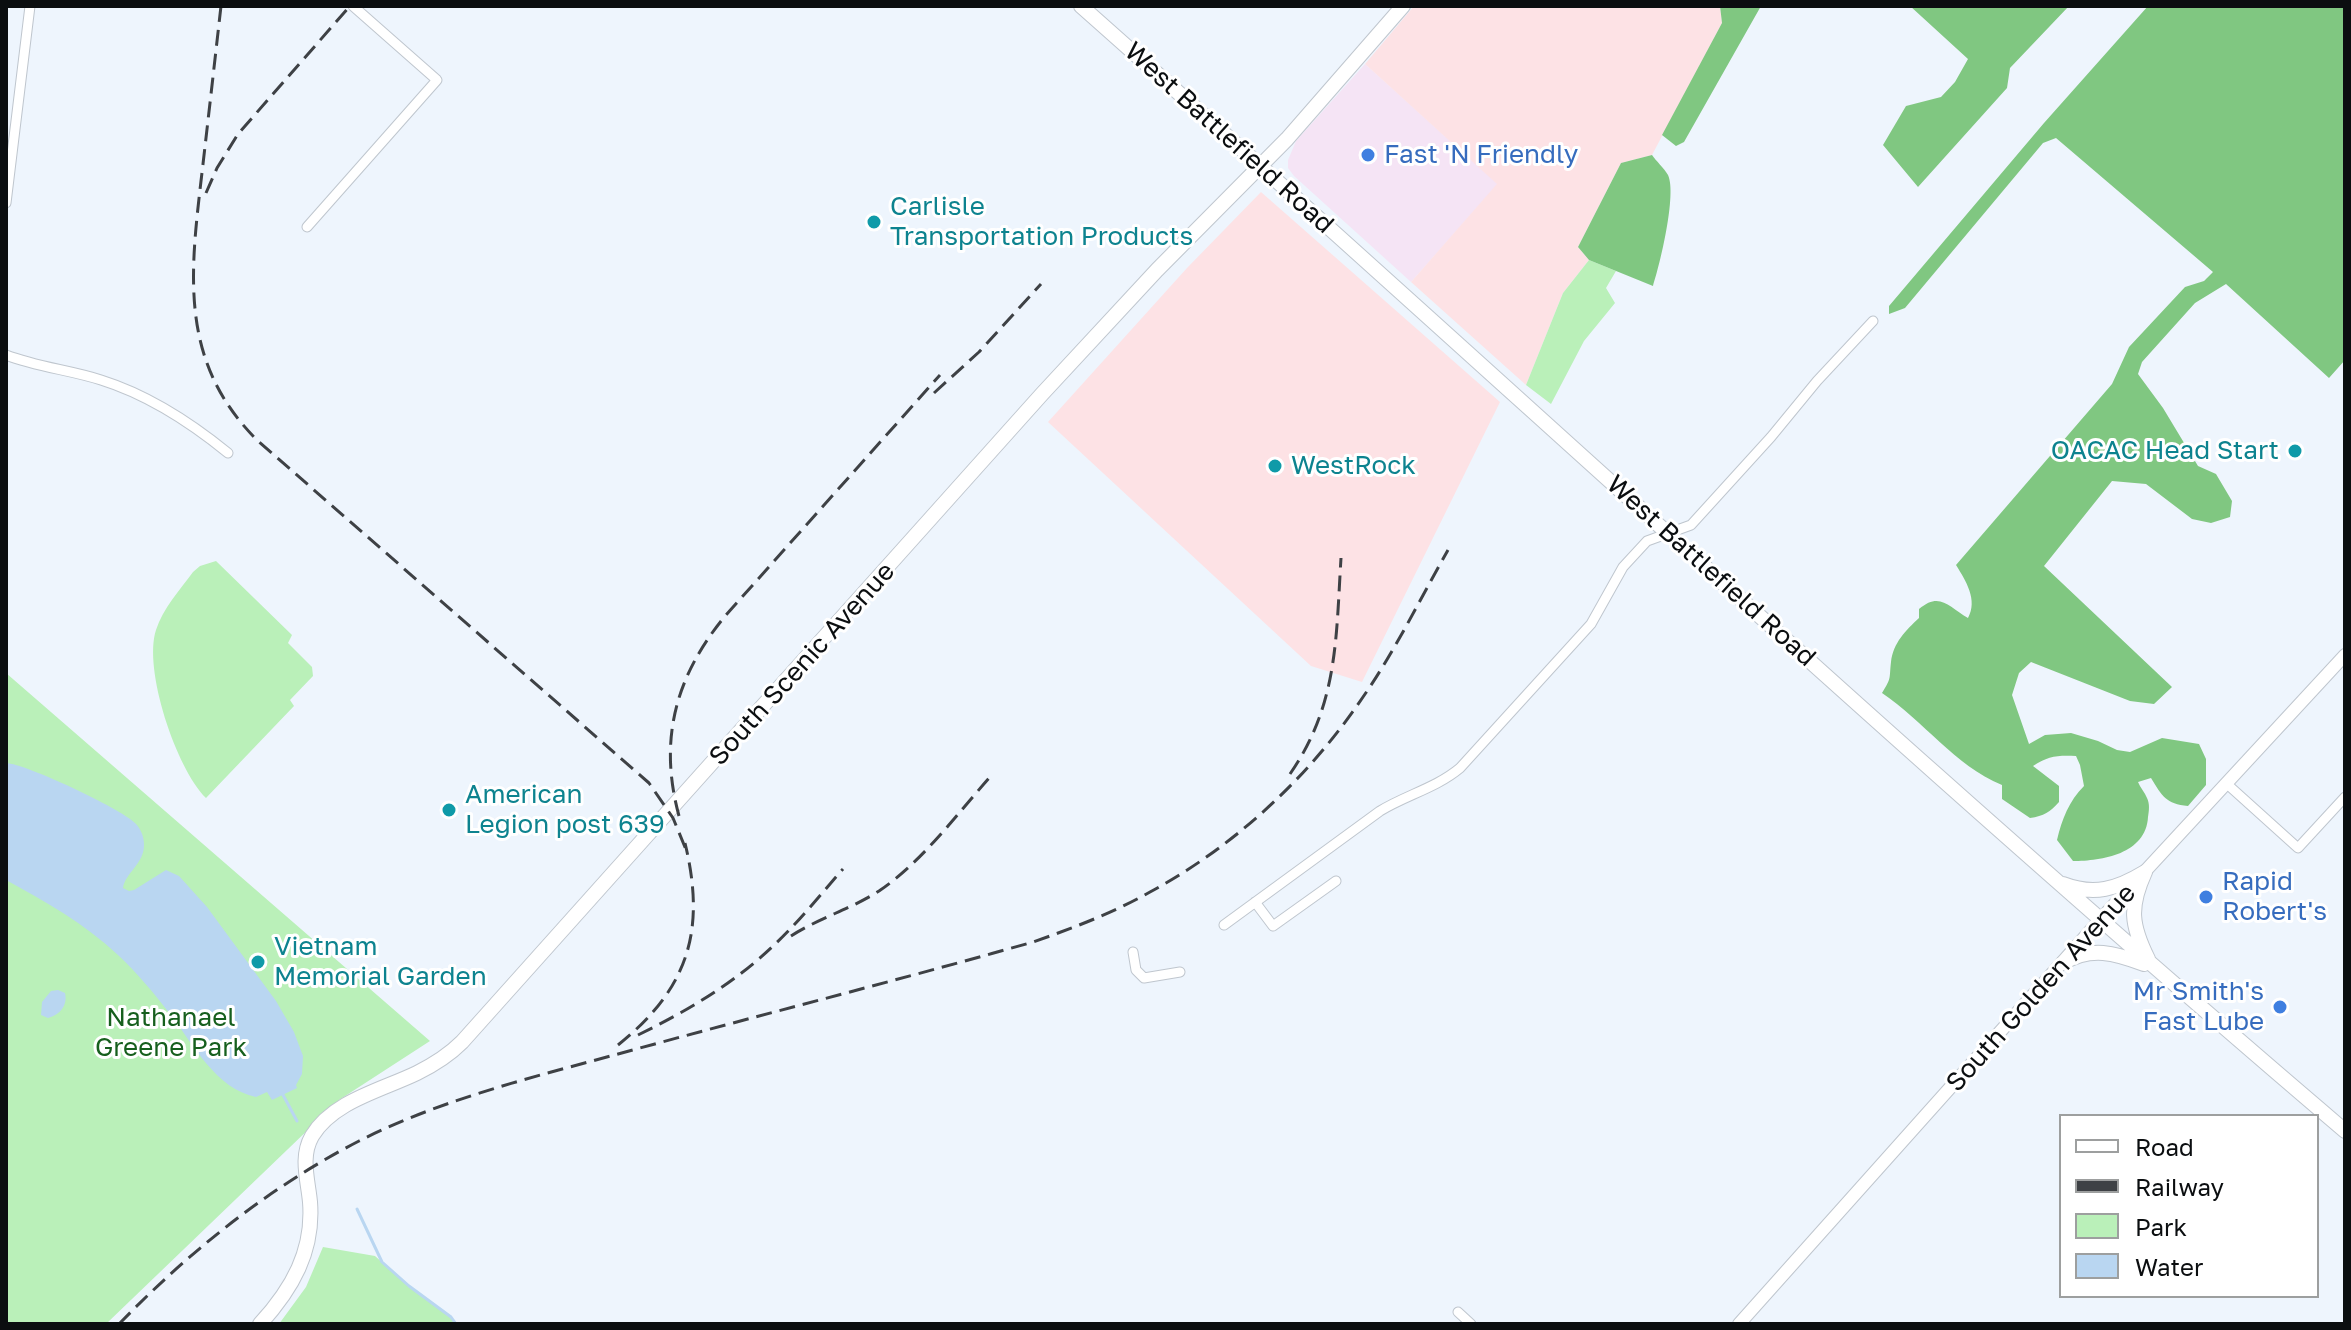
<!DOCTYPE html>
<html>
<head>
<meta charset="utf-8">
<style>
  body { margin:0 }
  #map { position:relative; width:2351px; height:1330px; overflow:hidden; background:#eef5fd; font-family:"Golos Text",sans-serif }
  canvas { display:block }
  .frame { position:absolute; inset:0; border:8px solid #0b0e10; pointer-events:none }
  .legend { position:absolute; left:2059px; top:1114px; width:260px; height:184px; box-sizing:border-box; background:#fff; border:2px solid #9d9f9f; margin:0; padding:10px 14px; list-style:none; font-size:24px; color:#0b0e10 }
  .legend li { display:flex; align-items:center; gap:16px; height:40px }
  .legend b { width:40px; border:2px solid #9d9f9f }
</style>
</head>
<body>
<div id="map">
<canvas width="2351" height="1330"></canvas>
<div class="frame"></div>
<ul class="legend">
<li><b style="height:10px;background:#fff"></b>Road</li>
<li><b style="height:10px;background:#3e4145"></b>Railway</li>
<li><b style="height:22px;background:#baf0b9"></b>Park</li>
<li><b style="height:22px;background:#b9d6f1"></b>Water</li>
</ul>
</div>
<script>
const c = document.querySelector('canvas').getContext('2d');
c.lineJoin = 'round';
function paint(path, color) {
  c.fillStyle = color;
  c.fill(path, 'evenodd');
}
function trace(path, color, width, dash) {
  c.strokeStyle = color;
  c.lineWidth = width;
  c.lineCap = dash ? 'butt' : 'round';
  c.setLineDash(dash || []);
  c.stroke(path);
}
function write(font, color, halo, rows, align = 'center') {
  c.font = font + ' "Golos Text",sans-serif';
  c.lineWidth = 6;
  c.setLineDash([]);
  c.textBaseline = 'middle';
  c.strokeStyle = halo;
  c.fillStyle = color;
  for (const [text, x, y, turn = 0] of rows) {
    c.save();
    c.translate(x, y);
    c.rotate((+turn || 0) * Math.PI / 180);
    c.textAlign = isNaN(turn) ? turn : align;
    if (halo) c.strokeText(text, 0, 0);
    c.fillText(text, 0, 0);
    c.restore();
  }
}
paint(new Path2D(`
  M 1365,64 L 1498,184 L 1411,282 L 1294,176 L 1288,168 L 1288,160 L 1296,141 Z`), '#f5e4f5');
paint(new Path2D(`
  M 1414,6 L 1720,6 L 1722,23 L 1652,155 L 1621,163 L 1578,247 L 1589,260 L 1563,293 L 1526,385 L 1411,282 L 1497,184 L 1365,64 Z
  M 1261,192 L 1500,402 L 1362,682 L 1311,666 L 1048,422 L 1187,268 Z`), '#fde2e5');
paint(new Path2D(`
  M 1589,260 L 1616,271 L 1606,288 L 1615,303 L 1584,341 L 1551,404 L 1526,385 L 1563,293 Z
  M 216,561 L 292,635 L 288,643 L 312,667 L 313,676 L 290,700 L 294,706 L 206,798 C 176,768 143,669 156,630 C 163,608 180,590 193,572 L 200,566 Z
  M 6,673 L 430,1041 L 339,1100 L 106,1324 L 6,1324 Z
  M 323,1247 L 375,1256 L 409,1286 L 451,1317 L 456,1324 L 279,1324 L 306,1287 Z`), '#baf0b9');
paint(new Path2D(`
  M 1720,6 L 1761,6 L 1684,142 L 1676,146 L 1662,135 L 1722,23 Z
  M 1910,6 L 2069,6 L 2010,68 L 2007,88 L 1918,187 L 1883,145 L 1906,106 L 1941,97 L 1955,82 L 1968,59 Z
  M 2148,6 L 2345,6 L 2345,360 L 2329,378 L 2226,284 L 2195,303 L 2142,362 L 2138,374 L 2163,408 L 2198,466 L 2216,474 L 2232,501 L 2230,517 L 2211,523 L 2192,519 L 2146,484 L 2112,481 L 2044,566 L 2172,687 L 2154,704 L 2130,701 L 2031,662 L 2019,673 L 2012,695 L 2029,744 L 2045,735 L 2071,733 L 2098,741 L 2117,750 L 2130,752 L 2162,738 L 2199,744 L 2206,759 L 2206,785 L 2188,806 C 2166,804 2162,796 2151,778 L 2138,782 C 2140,787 2145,793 2147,798 C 2150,804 2149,811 2148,817 C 2146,854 2102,861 2073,861 L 2057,840 C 2062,819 2069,801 2084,786 L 2080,765 L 2076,756 C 2058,755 2048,756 2033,766 L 2059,786 L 2059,802 C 2050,812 2044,816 2030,818 L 2002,799 L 2002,785 C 1954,765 1924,721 1882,693 C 1892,677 1889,679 1891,662 C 1893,643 1906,630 1919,618 L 1919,609 C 1940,591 1949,607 1968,618 C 1978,600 1966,581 1956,565 L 2112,384 L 2129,347 L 2185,287 L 2204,281 L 2213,272 L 2056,138 L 2043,143 L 1905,308 L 1889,314 L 1889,306 L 2044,123 Z
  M 1652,155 C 1656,161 1664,168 1668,175 C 1677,194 1660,265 1653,286 L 1589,260 L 1578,247 L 1621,163 Z`), '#80c781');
paint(new Path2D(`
  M 6,763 C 26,764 120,808 135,823 C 141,829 144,837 144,845 C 144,864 125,873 123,888 L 129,891 L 134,890 L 166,870 L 179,876 L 207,907 L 276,1001 L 294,1032 L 303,1056 L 302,1074 L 296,1085 L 297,1088 L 272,1100 L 267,1092 L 256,1097 C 216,1089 193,1044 170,1014 C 154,993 137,973 118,955 C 84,923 46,902 6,880 Z
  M 58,990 L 65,993 C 68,1005 60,1015 48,1018 L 41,1015 L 42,1002 L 51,991 Z`), '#b9d6f1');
trace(new Path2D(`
  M 282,1093 L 297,1121
  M 357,1209 L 382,1262 L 409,1286 L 451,1317 L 456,1324`), '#b9d6f1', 3);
const minor = new Path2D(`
  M 6,203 L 30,6
  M 307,227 L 437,80 L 353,6
  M 6,355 C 37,367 70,370 101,380 C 149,395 190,422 228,453
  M 2227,784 L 2298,848 L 2345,797
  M 1255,902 L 1273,926 L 1336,881
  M 1224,925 L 1380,811 C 1406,795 1436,788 1460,768 L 1591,624 L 1623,567 L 1647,541 L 1691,525 L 1771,437 L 1817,381 L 1873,321
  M 1133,952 L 1136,970 L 1144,978 L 1180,972
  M 1458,1312 L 1471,1324`);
const tertiary = new Path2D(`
  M 1739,1324 L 2100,920 L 2345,655`);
const secondary = new Path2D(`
  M 260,1324 C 292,1289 314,1251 310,1202 C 308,1180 300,1157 312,1136 C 333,1101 382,1090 417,1073 C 433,1065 449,1055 462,1042 L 1042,394 L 1157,270 L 1287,139 L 1403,6`);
const primary = new Path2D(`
  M 1081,6 C 1503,380 1915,765 2345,1131
  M 2145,872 C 2129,907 2131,925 2148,959
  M 2063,884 C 2094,896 2117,889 2145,872
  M 2063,963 C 2091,946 2115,953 2144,964`);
trace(minor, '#bfc6ce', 11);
trace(tertiary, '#bfc6ce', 14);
trace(secondary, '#bfc6ce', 16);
trace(primary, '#bfc6ce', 16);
trace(minor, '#fff', 9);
trace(tertiary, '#fff', 12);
trace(secondary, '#fff', 14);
trace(primary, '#fff', 14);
trace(new Path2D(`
  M 221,6 C 215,59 209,112 203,164 C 191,268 176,360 258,441 L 649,783 L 673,818 L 687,852
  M 206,193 L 217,168 L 238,134 L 350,6
  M 934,393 L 979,352 L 1041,284
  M 1290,774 C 1338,705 1336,638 1341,558
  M 679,816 C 658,739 676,675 726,615 L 940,375
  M 791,936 C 819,918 851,909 879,891 C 923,861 956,815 991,776
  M 638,1035 C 687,1011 733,984 772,947 C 798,923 820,895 843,869
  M 618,1045 C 689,988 706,930 685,843
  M 119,1324 C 190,1251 268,1188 359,1141 C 444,1098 538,1076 629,1051 C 764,1014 899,980 1033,942 C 1073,928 1113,913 1150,892 C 1235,846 1309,777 1363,697 C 1395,651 1420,599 1448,550`), '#3e4145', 3, [16, 8]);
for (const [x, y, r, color] of [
  [1368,155,8,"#3f7fe0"],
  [874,222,8,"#0f9aa8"],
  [2295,451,8,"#0f9aa8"],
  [1275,466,8,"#0f9aa8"],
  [449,810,8,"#0f9aa8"],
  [2206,897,8,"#3f7fe0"],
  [258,962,8,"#0f9aa8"],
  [2280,1007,8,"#3f7fe0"]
]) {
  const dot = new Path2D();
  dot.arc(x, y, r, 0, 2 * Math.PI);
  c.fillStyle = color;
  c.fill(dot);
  trace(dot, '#fff', 3);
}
write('26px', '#0b0e10', '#fff', [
  ["West Battlefield Road",1229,138,42],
  ["West Battlefield Road",1711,571,42],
  ["South Scenic Avenue",802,664,-48],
  ["South Golden Avenue",2041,988,-48]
]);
write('26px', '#366cbe', '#fff', [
  ["Fast 'N Friendly",1384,155],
  ["Rapid",2222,882],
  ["Robert's",2222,912],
  ["Mr Smith's",2264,992,"right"],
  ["Fast Lube",2264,1022,"right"]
], 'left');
write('26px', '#0d838f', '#fff', [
  ["Carlisle",890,207],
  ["Transportation Products",890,237],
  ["OACAC Head Start",2279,451,"right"],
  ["WestRock",1291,466],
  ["American",465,795],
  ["Legion post 639",465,825],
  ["Vietnam",274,947],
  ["Memorial Garden",274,977]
], 'left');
write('26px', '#165f1d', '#fff', [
  ["Nathanael",171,1018],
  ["Greene Park",171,1048]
]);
</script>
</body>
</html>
